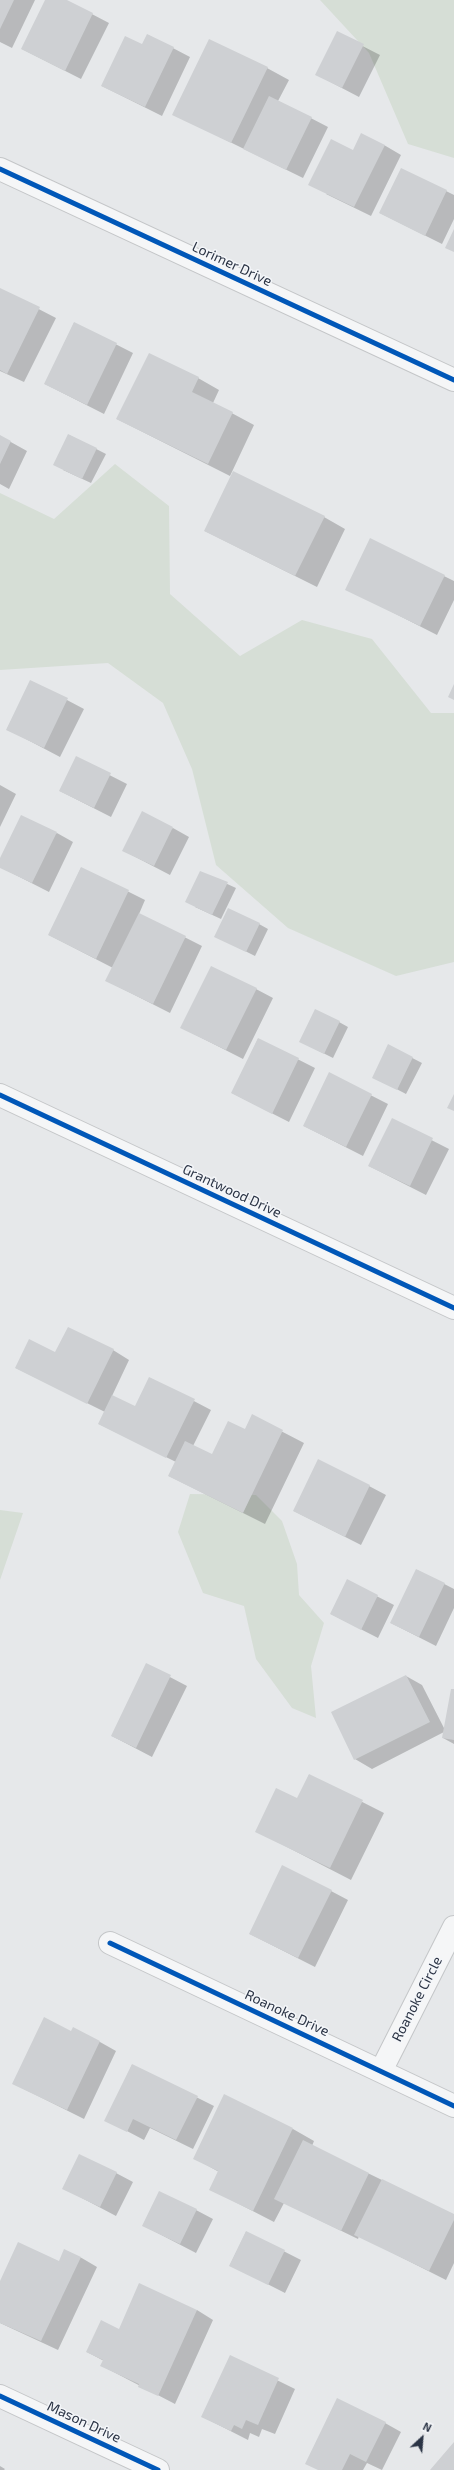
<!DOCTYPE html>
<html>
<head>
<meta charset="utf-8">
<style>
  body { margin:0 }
  #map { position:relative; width:454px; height:2470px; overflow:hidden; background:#e6e8ea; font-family:"Exo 2",sans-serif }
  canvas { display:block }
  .north { position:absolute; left:402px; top:2418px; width:40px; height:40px; -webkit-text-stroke:3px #f4f6f9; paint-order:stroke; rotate:26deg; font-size:11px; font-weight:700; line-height:16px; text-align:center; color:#2b3445 }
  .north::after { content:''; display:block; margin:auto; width:14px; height:18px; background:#2b3445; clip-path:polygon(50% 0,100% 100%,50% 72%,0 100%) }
</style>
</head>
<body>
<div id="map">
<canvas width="454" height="2470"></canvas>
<div class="north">N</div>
</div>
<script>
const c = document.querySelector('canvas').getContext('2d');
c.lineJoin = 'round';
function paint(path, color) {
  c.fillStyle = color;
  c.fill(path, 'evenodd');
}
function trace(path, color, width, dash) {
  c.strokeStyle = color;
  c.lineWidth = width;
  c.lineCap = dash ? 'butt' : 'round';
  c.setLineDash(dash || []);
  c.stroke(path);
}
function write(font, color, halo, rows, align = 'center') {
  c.font = font + ' "Exo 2",sans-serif';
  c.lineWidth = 3;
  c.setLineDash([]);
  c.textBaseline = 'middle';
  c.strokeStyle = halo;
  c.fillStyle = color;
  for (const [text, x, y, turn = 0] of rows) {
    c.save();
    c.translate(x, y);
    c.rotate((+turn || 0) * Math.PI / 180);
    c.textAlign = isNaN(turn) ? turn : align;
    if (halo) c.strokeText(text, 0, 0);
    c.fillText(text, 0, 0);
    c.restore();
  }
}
paint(new Path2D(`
  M 320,0 L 454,0 L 454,158 L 408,144 L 369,53 Z
  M 115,464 L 169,506 L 170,594 L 240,656 L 302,620 L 372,639 L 431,713 L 454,713 L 454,962 L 396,976 L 288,928 L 216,865 L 192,769 L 163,703 L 108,663 L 0,670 L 0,493 L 54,519 Z
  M 190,1494 L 256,1495 L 282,1521 L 297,1564 L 299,1595 L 324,1623 L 311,1666 L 316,1718 L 292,1708 L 256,1659 L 244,1606 L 203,1593 L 178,1532 Z
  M 0,1510 L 23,1513 L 0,1580 Z`), '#d6ded6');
paint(new Path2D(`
  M 0,0 L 35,0 L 12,48 L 0,42 Z
  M 46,0 L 65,0 L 109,23 L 81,79 L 22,49 Z
  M 337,33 L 380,55 L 359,97 L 317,75 Z
  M 148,35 L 190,57 L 162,116 L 102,86 L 143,45 Z
  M 267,68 L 289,80 L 278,101 L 328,127 L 303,178 L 173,114 Z
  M 384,145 L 401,155 L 371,216 L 326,194 Z
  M 446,191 L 454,195 L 454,219 L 442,244 L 380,213 Z
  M 0,289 L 56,318 L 24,382 L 0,371 Z
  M 74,323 L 133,353 L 104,414 L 45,384 Z
  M 198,378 L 219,390 L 213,403 L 254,425 L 230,476 L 117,419 Z
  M 69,435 L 106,454 L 91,483 L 63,470 Z
  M 0,436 L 27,451 L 9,489 L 0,484 Z
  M 324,517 L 345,529 L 317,587 L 205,531 Z
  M 371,540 L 454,581 L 454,600 L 437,635 L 347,589 Z
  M 31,681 L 84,709 L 60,757 L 7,729 Z
  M 76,758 L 127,784 L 111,817 L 60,791 Z
  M 0,785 L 16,794 L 0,827 Z
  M 173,828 L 189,837 L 170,875 L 124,851 Z
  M 57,833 L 73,842 L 49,892 L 0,867 L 0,861 Z
  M 81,868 L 145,900 L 139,914 L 202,946 L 170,1013 L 107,981 L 113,968 L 49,935 Z
  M 201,872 L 236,888 L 221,919 L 195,907 Z
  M 259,924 L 268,929 L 255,956 L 225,941 Z
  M 256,989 L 273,998 L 243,1059 L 182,1028 Z
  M 339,1022 L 348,1027 L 333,1058 L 309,1046 Z
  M 258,1039 L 315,1068 L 289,1122 L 232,1093 Z
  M 389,1046 L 422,1063 L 406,1094 L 383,1082 Z
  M 329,1074 L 388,1104 L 363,1156 L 304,1126 Z
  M 392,1120 L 449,1149 L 426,1195 L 369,1166 Z
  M 113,1350 L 129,1360 L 112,1396 L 135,1408 L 150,1378 L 211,1410 L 193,1446 L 212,1455 L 245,1430 L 252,1416 L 304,1443 L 265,1524 L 169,1476 L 176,1462 L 99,1424 L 105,1412 L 16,1368 L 56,1354 Z
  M 369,1486 L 386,1495 L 361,1545 L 294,1511 Z
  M 417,1570 L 454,1589 L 454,1608 L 436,1646 L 391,1623 Z
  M 347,1581 L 394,1605 L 378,1638 L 331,1614 Z
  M 147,1665 L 187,1686 L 152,1757 L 112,1736 Z
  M 406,1676 L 422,1685 L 445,1730 L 454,1690 L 454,1744 L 443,1738 L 444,1732 L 372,1769 L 355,1759 Z
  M 309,1775 L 384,1813 L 351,1880 L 256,1831 L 297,1800 Z
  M 331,1891 L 348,1900 L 315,1967 L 250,1934 Z
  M 72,2032 L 100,2042 L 116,2051 L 84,2119 L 14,2084 Z
  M 132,2065 L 214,2106 L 193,2149 L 150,2128 L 144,2140 L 106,2120 Z
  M 293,2129 L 314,2141 L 312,2146 L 454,2215 L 454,2263 L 446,2280 L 359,2236 L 358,2239 L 284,2203 L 274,2222 L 210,2189 L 219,2172 L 194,2158 Z
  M 116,2173 L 133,2182 L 116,2216 L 63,2188 Z
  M 196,2210 L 213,2219 L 196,2253 L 144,2226 Z
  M 246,2232 L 301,2260 L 285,2293 L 230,2265 Z
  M 80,2257 L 97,2267 L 58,2350 L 0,2323 L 0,2283 L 59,2262 Z
  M 197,2310 L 213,2320 L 175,2404 L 102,2366 L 104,2361 L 87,2352 L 119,2330 Z
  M 230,2357 L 295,2389 L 275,2434 L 262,2429 L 259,2437 L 250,2433 L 248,2440 L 203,2417 Z
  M 385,2423 L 401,2432 L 382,2470 L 367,2463 L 363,2470 L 318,2470 Z
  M 0,2466 L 5,2469 L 4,2470 L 0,2470 Z`), '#0003');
paint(new Path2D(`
  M 0,0 L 14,0 L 0,29 Z
  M 45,0 L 67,0 L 93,13 L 65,71 L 21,49 Z
  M 337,31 L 364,44 L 342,88 L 315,75 Z
  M 147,34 L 174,47 L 145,107 L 101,86 L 125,36 L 142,44 Z
  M 209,39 L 268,67 L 231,143 L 172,115 Z
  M 269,96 L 312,117 L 286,170 L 243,149 Z
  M 361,133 L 385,145 L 354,207 L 308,185 L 331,139 L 353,150 Z
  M 401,168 L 447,190 L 425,236 L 379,213 Z
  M 454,229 L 454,252 L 445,248 Z
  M 0,288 L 40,307 L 7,374 L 0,370 Z
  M 74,322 L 117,343 L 87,405 L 44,384 Z
  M 149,353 L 199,377 L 192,392 L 233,412 L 208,464 L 116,419 Z
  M 68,434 L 97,448 L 82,479 L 53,465 Z
  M 0,435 L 11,441 L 0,464 Z
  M 233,471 L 325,516 L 295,576 L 204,531 Z
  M 370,538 L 445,575 L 420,626 L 345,590 Z
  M 30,680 L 68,698 L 44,748 L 6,730 Z
  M 454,684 L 454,700 L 448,697 Z
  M 76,756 L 111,773 L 94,808 L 59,791 Z
  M 142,811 L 173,827 L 154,866 L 122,851 Z
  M 21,815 L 57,832 L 32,883 L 0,868 L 0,858 Z
  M 81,867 L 129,890 L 96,959 L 48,935 Z
  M 200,871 L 228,882 L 212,915 L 185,902 Z
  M 228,908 L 260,923 L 246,952 L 214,937 Z
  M 139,913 L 186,936 L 153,1004 L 105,981 Z
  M 211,966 L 257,988 L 226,1050 L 180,1028 Z
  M 315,1009 L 340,1021 L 324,1054 L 299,1042 Z
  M 258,1038 L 299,1058 L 272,1114 L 231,1093 Z
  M 388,1044 L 413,1057 L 397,1090 L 372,1078 Z
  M 329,1072 L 372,1094 L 346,1147 L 303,1126 Z
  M 454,1094 L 454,1111 L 447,1108 Z
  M 392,1118 L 433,1138 L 410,1186 L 368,1166 Z
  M 68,1327 L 114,1349 L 87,1404 L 15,1368 L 29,1339 L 55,1352 Z
  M 149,1377 L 195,1399 L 166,1458 L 98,1424 L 112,1395 L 135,1406 Z
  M 252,1414 L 283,1430 L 243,1513 L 168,1476 L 185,1441 L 212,1454 L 228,1421 L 245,1429 Z
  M 318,1459 L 370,1485 L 345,1537 L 293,1511 Z
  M 416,1569 L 445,1583 L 419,1637 L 390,1623 Z
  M 347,1579 L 378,1595 L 361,1630 L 330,1614 Z
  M 146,1663 L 171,1675 L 136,1748 L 111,1736 Z
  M 406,1675 L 430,1722 L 354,1760 L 331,1712 Z
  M 451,1689 L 454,1689 L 454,1740 L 442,1738 Z
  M 309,1774 L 363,1800 L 330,1868 L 255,1832 L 276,1788 L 297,1798 Z
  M 282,1865 L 332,1890 L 298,1958 L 249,1934 Z
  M 44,2017 L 71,2031 L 73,2027 L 100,2041 L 67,2110 L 12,2084 Z
  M 132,2064 L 198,2096 L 176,2140 L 133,2119 L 127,2132 L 104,2121 Z
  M 224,2094 L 293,2128 L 253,2211 L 209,2190 L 218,2171 L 193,2159 Z
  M 303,2140 L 369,2173 L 341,2231 L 274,2199 Z
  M 79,2154 L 117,2172 L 100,2207 L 62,2189 Z
  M 382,2179 L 454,2214 L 454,2220 L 429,2271 L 354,2235 Z
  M 159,2191 L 197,2209 L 180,2244 L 142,2226 Z
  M 246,2231 L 285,2250 L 268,2285 L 229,2266 Z
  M 18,2242 L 59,2261 L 64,2249 L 81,2257 L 41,2341 L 0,2323 L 0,2281 Z
  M 139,2283 L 197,2310 L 158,2396 L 138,2387 L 139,2384 L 100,2366 L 103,2360 L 86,2352 L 101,2320 L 119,2329 Z
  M 230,2355 L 279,2378 L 258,2425 L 246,2420 L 242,2429 L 234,2425 L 231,2431 L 201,2417 Z
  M 337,2398 L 386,2422 L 366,2462 L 350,2454 L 342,2470 L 318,2470 L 305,2464 Z
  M 454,2442 L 454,2470 L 430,2470 Z`), '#ced0d3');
const minor = new Path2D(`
  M 0,169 L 454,380
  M 110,1943 L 454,2106
  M 381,2071 L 454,1927
  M 0,2396 L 158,2470`);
const tertiary = new Path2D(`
  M 0,1095 L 454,1308`);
trace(minor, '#c4c6c8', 24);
trace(tertiary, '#c4c6c8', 24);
trace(minor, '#f5f6f7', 22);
trace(tertiary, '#f5f6f7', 22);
trace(new Path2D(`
  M 0,169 L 454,380
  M 0,1095 L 454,1308
  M 110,1943 L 454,2106
  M 0,2396 L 158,2470`), '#0057b8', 5);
write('14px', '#2b3445', '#f4f6f9', [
  ["Lorimer Drive",232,264,25],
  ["Grantwood Drive",232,1191,25],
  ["Roanoke Circle",417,1999,-63],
  ["Roanoke Drive",287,2013,25],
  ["Mason Drive",84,2422,25]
]);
</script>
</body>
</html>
